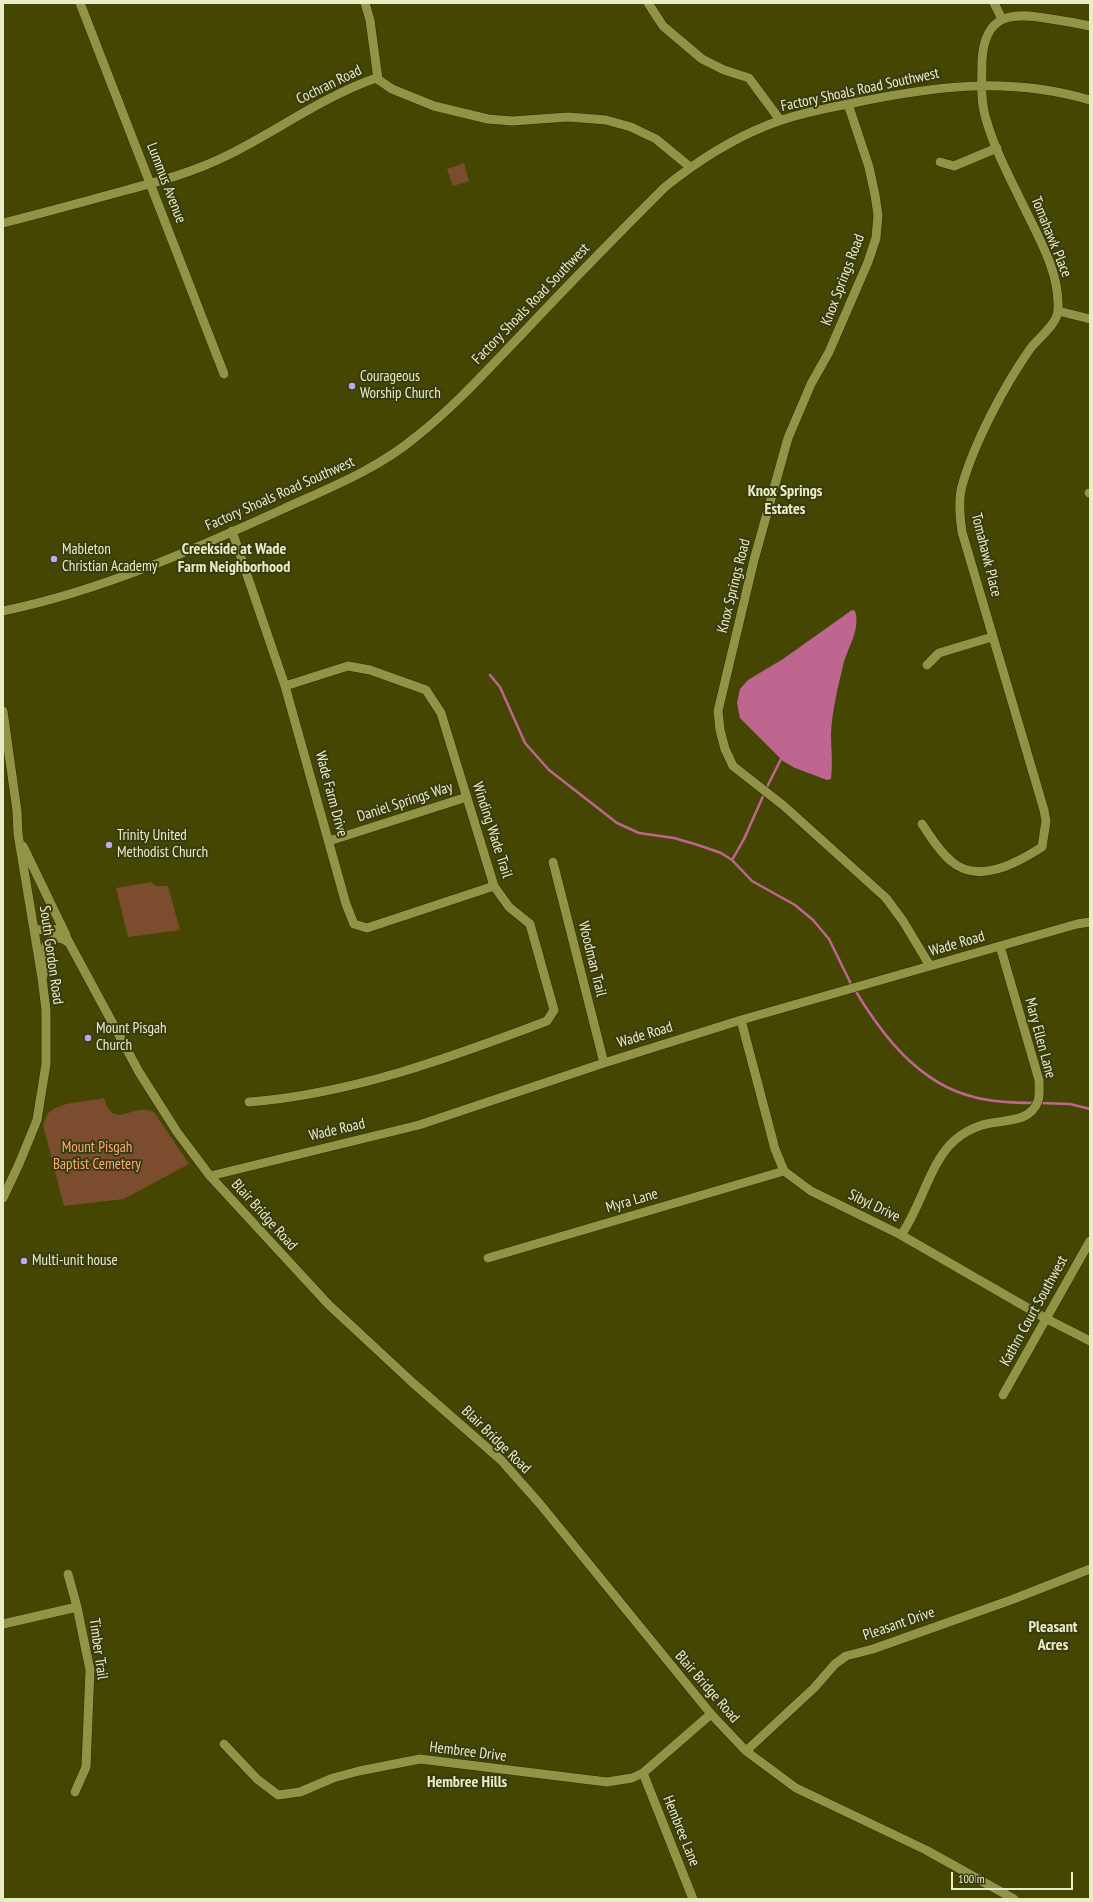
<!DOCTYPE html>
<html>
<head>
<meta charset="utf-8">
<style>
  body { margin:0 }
  #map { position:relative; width:1093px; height:1902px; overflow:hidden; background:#444601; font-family:"PT Sans Narrow",sans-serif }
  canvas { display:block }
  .frame { position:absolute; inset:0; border:4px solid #e9edc5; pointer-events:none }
  .scale { position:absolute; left:951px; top:1872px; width:122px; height:18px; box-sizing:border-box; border:2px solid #e9edc5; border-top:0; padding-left:5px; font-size:12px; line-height:14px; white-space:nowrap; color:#e9edc5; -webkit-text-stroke:3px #393b10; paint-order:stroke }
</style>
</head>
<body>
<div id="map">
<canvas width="1093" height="1902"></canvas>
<div class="frame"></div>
<div class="scale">100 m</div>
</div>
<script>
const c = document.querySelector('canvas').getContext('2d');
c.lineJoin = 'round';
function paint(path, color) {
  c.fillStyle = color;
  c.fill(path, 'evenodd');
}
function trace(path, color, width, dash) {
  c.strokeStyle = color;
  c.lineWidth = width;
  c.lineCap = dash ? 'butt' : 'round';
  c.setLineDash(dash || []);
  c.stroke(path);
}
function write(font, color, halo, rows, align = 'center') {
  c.font = font + ' "PT Sans Narrow",sans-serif';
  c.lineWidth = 4;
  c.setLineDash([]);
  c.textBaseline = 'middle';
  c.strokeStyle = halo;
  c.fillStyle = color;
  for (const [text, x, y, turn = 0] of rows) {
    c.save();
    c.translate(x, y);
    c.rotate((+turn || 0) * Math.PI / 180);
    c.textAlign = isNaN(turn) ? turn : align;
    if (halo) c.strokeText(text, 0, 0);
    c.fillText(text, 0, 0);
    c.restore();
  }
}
paint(new Path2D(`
  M 464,163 L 469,181 L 453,186 L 447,169 Z
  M 152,882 L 155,886 L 168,886 L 180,930 L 128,937 L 116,888 Z
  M 104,1098 C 114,1132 132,1102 154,1112 L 189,1164 L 124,1199 L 64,1206 L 43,1125 C 45,1120 46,1114 51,1111 C 64,1101 88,1102 104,1098 Z`), '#7c4c2e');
paint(new Path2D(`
  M 852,610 L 855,611 C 861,630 847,648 843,666 C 838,686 832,712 831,733 C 831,748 833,763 831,779 L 827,780 L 795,768 L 783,761 L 740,718 L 737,703 L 740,689 L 748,680 L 783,659 Z`), '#bf6690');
trace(new Path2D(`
  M 490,675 L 500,687 L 525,743 L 549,770 L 617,823 L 639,833 L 674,838 L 698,845 L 721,853 L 732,860 L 752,881 L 795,905 L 813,920 L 829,939 L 852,986
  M 766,789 L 781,759
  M 732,860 L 744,839 L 764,794
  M 855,990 C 882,1035 919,1084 974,1097 C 993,1102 1015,1103 1034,1103
  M 1039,1103 L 1070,1104 L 1090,1109`), '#bf6690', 2.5);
const minor = new Path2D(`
  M 80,3 L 224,374
  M 365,3 L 370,20 L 378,79
  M 648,3 L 663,26 L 702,59 L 724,70 L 749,78 L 780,120
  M 994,3 L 1002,19
  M 848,104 L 869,167 L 875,195 L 878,215 L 876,238 L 868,262 L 829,352 L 811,384 L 788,438 L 754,560 L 718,711 L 720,730 L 725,749 L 733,766 L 784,806 L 886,898 L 903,921 L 930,966
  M 940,162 L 954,166 L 997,148
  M 3,223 C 43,213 83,202 123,191 C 157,182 194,172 226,156 C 277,131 322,97 376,78 L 392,89 L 434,106 L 488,119 L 512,121 L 568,117 L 606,120 L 631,127 L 656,139 L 690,167
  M 1058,311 L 1090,319
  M 1089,493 L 1090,493
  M 232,531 L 285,686 L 346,904 L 354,924 L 367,928 L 494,886
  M 3,611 C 100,591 193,550 283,509 C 329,488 378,469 417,436 C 455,406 488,369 521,335 C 568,285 616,236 665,187 C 696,162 730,140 768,125 C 795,114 824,109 853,103 C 935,86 1008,76 1090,100
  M 927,665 L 939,653 L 992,637
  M 3,711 L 17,811 L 18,834 L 42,978 L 46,1010 L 46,1064 L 37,1120 L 19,1164 L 3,1198
  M 922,824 C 931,837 939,851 951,861 C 978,885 1017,863 1042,847 L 1046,821 L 1044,810 L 962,532 C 960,518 958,500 962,486 C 974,443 1004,386 1030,349 C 1038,338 1057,325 1058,310 C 1060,275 1041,242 1026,211 C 1012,182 995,151 986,119 C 980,100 982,79 982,60 C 985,13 1012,12 1051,19 C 1064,21 1077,23 1090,26
  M 329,841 L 467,797
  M 23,846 L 66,935
  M 553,862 L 604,1063
  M 34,930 C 44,930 57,926 65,935 L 139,1072 L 177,1132 L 210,1176 L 328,1304 L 413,1383 L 501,1460 L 540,1504 L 711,1714 L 746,1751 L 796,1788 L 926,1850 L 1014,1899
  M 43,976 L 47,964 L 46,945 C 54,936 60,936 69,943
  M 741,1020 L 775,1149 L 784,1171 L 811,1191 L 901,1235 L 1045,1318 L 1090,1341
  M 249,1102 C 352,1094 452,1057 547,1021 L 554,1010 L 530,924 L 509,907 L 494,886 L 441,713 L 426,690 L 370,670 L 348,666 L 285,686
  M 210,1176 L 419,1125 L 604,1063 L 741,1020 L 1077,924 L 1090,922
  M 901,1235 C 921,1208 930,1161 955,1140 C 963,1133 973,1128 982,1125 C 1002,1119 1030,1124 1038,1101 C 1040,1095 1039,1086 1039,1080 L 1000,946
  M 488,1258 L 784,1171
  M 1003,1395 L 1090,1241
  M 68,1574 L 77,1607 L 90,1670 L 86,1767 L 75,1792
  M 3,1624 L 77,1607
  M 224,1744 L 257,1779 L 278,1795 L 300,1792 L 333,1778 L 359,1771 L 420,1759 L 607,1782 L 632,1778 L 643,1773 L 711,1714
  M 746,1751 L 814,1688 L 835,1664 L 846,1656 L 873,1649 L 1011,1600 L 1090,1569
  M 643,1773 L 693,1899`);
trace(minor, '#2a2c00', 10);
trace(minor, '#909444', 9);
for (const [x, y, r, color] of [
  [352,386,4,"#b8abf7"],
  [54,559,4,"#b8abf7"],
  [109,845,4,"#b8abf7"],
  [88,1038,4,"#b8abf7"],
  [24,1261,4,"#b8abf7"]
]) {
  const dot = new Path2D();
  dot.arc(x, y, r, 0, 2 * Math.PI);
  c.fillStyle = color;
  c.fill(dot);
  trace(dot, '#393b10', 1.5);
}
write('15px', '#e9edc5', '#393b10', [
  ["Cochran Road",329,85,-26],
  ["Factory Shoals Road Southwest",860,90,-12],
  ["Lummus Avenue",166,183,69],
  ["Tomahawk Place",1051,237,68],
  ["Knox Springs Road",843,280,-69],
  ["Factory Shoals Road Southwest",531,304,-46],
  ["Factory Shoals Road Southwest",280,494,-24],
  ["Tomahawk Place",986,555,76],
  ["Knox Springs Road",734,586,-76],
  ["Wade Farm Drive",331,794,75],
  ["Daniel Springs Way",405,802,-18],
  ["Winding Wade Trail",492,830,72],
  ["Wade Road",957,944,-16],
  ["South Gordon Road",51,955,82],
  ["Woodman Trail",592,959,76],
  ["Wade Road",645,1035,-17],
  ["Mary Ellen Lane",1040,1038,75],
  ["Wade Road",337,1130,-13],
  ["Myra Lane",632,1201,-16],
  ["Sibyl Drive",874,1206,26],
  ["Blair Bridge Road",264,1215,48],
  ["Kathrn Court Southwest",1034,1311,-61],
  ["Blair Bridge Road",496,1440,44],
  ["Pleasant Drive",899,1624,-19],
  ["Timber Trail",98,1649,82],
  ["Blair Bridge Road",707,1687,49],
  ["Hembree Drive",468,1752,7],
  ["Hembree Lane",681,1831,68]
]);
write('15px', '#e9edc5', '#393b10', [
  ["Courageous",360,377],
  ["Worship Church",360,394],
  ["Mableton",62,550],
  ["Christian Academy",62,567],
  ["Trinity United",117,836],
  ["Methodist Church",117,853],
  ["Mount Pisgah",96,1029],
  ["Church",96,1046],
  ["Multi-unit house",32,1261]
], 'left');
write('15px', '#fea772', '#393b10', [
  ["Mount Pisgah",97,1148],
  ["Baptist Cemetery",97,1165]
]);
write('bold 16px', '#e9edc5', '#393b10', [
  ["Knox Springs",785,491],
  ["Estates",785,509],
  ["Creekside at Wade",234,549],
  ["Farm Neighborhood",234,567],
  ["Pleasant",1053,1627],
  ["Acres",1053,1645],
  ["Hembree Hills",467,1782]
]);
</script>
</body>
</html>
